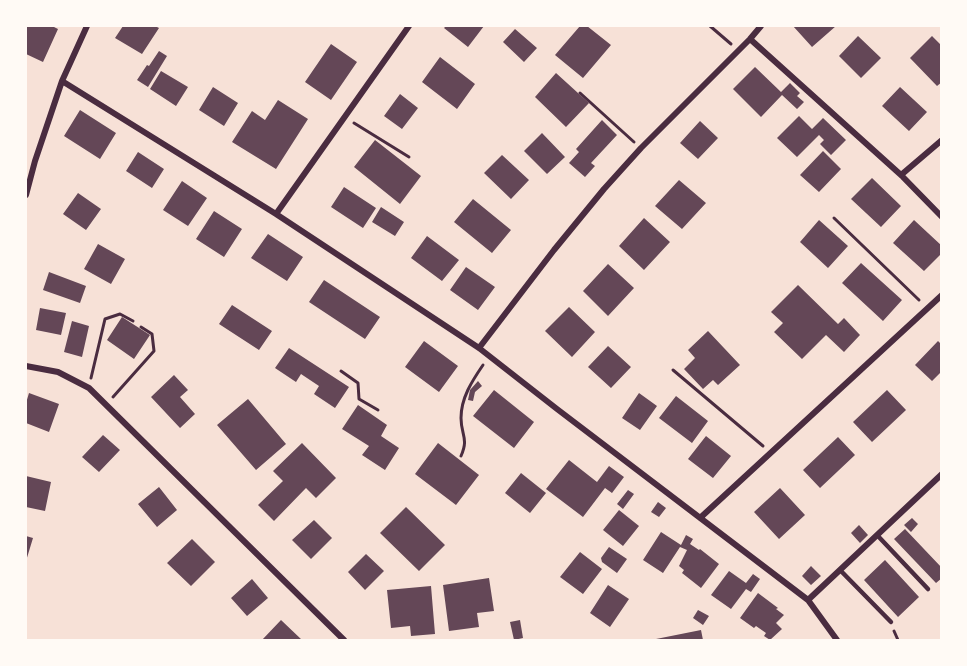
<!DOCTYPE html>
<html>
<head>
<meta charset="utf-8">
<style>
  body { margin:0 }
  #map { position:relative; width:967px; height:666px; overflow:hidden; background:#f7e1d7; font-family:Jost,sans-serif }
  canvas { display:block }
  .frame { position:absolute; inset:0; border:27px solid #fffaf5; pointer-events:none }
</style>
</head>
<body>
<div id="map">
<canvas width="967" height="666"></canvas>
<div class="frame"></div>
</div>
<script>
const c = document.querySelector('canvas').getContext('2d');
c.lineJoin = 'round';
function paint(path, color) {
  c.fillStyle = color;
  c.fill(path, 'evenodd');
}
function trace(path, color, width, dash) {
  c.strokeStyle = color;
  c.lineWidth = width;
  c.lineCap = dash ? 'butt' : 'round';
  c.setLineDash(dash || []);
  c.stroke(path);
}
paint(new Path2D(`
  M 26,26 L 52,26 L 58,29 L 43,62 L 26,54 Z
  M 123,26 L 155,26 L 159,28 L 142,54 L 115,38 Z
  M 446,26 L 484,26 L 468,47 L 444,28 Z
  M 580,26 L 587,26 L 611,45 L 583,78 L 555,55 Z
  M 793,26 L 836,26 L 812,47 Z
  M 515,29 L 537,48 L 524,62 L 503,42 Z
  M 858,36 L 881,58 L 861,78 L 839,56 Z
  M 932,36 L 942,46 L 942,82 L 937,86 L 910,58 Z
  M 331,44 L 357,62 L 331,100 L 305,82 Z
  M 159,51 L 167,56 L 148,87 L 137,80 L 147,65 L 149,66 Z
  M 440,57 L 475,84 L 457,109 L 422,82 Z
  M 755,67 L 781,92 L 790,83 L 800,93 L 797,96 L 804,102 L 797,109 L 782,95 L 761,117 L 733,89 Z
  M 161,71 L 188,87 L 176,106 L 150,89 Z
  M 556,73 L 589,103 L 566,127 L 535,97 Z
  M 213,87 L 238,103 L 224,126 L 199,110 Z
  M 900,87 L 927,112 L 909,131 L 882,106 Z
  M 400,94 L 418,108 L 402,129 L 384,116 Z
  M 278,100 L 308,119 L 276,169 L 232,142 L 252,111 L 265,120 Z
  M 80,110 L 116,133 L 100,159 L 64,136 Z
  M 799,116 L 812,129 L 823,118 L 846,140 L 831,155 L 820,144 L 824,140 L 819,135 L 797,157 L 777,138 Z
  M 602,120 L 617,135 L 591,163 L 595,166 L 585,177 L 569,163 L 579,152 L 576,149 Z
  M 700,121 L 718,138 L 698,159 L 680,143 Z
  M 542,133 L 565,157 L 547,174 L 524,151 Z
  M 375,140 L 421,176 L 400,204 L 354,167 Z
  M 823,151 L 841,169 L 819,192 L 800,175 Z
  M 138,152 L 164,169 L 152,188 L 126,171 Z
  M 502,155 L 529,180 L 511,199 L 484,173 Z
  M 872,178 L 901,206 L 881,227 L 851,199 Z
  M 679,180 L 706,203 L 682,229 L 655,206 Z
  M 182,181 L 207,198 L 188,226 L 163,210 Z
  M 344,187 L 376,208 L 363,228 L 331,207 Z
  M 78,193 L 101,209 L 86,230 L 63,214 Z
  M 473,199 L 511,230 L 492,253 L 454,222 Z
  M 381,207 L 404,222 L 395,236 L 372,222 Z
  M 214,211 L 242,229 L 224,257 L 196,239 Z
  M 644,218 L 670,242 L 644,270 L 619,246 Z
  M 819,220 L 848,246 L 828,268 L 800,242 Z
  M 914,220 L 942,246 L 942,253 L 924,271 L 893,243 Z
  M 268,234 L 303,257 L 287,281 L 251,258 Z
  M 427,236 L 459,260 L 442,281 L 411,258 Z
  M 98,244 L 125,259 L 111,284 L 84,269 Z
  M 861,263 L 902,300 L 883,321 L 842,283 Z
  M 608,264 L 634,288 L 608,316 L 583,291 Z
  M 466,267 L 495,287 L 478,310 L 450,290 Z
  M 49,272 L 86,286 L 80,303 L 43,290 Z
  M 324,280 L 380,317 L 365,339 L 309,302 Z
  M 798,285 L 838,324 L 844,318 L 860,335 L 844,352 L 826,335 L 802,359 L 774,332 L 783,323 L 771,312 Z
  M 232,305 L 272,331 L 259,350 L 219,324 Z
  M 569,307 L 595,332 L 572,357 L 545,331 Z
  M 40,308 L 66,313 L 61,335 L 36,330 Z
  M 122,317 L 150,335 L 134,359 L 107,340 Z
  M 72,321 L 89,326 L 82,357 L 64,352 Z
  M 708,331 L 740,365 L 718,385 L 713,380 L 703,389 L 684,369 L 695,358 L 688,350 Z
  M 424,341 L 458,366 L 439,392 L 405,367 Z
  M 938,341 L 942,345 L 942,371 L 932,381 L 915,365 Z
  M 608,346 L 631,367 L 611,388 L 588,367 Z
  M 289,348 L 349,387 L 335,408 L 314,394 L 319,386 L 301,374 L 296,382 L 275,368 Z
  M 174,375 L 188,390 L 180,397 L 195,414 L 180,428 L 151,397 Z
  M 478,381 L 482,386 L 475,392 L 473,401 L 468,400 L 470,390 Z
  M 494,390 L 534,422 L 514,448 L 473,416 Z
  M 887,390 L 906,410 L 872,442 L 853,422 Z
  M 29,393 L 59,404 L 49,432 L 26,423 L 26,403 Z
  M 639,393 L 657,406 L 640,430 L 622,418 Z
  M 676,396 L 708,421 L 692,443 L 659,418 Z
  M 248,399 L 286,444 L 256,470 L 217,425 Z
  M 358,405 L 387,425 L 381,436 L 399,448 L 385,470 L 362,455 L 369,446 L 342,429 Z
  M 103,435 L 120,450 L 99,472 L 82,457 Z
  M 706,436 L 731,456 L 713,478 L 688,459 Z
  M 838,437 L 855,455 L 820,488 L 803,470 Z
  M 302,443 L 336,478 L 316,498 L 306,488 L 274,521 L 258,505 L 283,481 L 273,471 Z
  M 438,443 L 479,475 L 456,505 L 415,474 Z
  M 569,460 L 597,482 L 609,466 L 624,477 L 612,493 L 605,488 L 583,517 L 546,489 Z
  M 521,473 L 546,493 L 530,513 L 505,493 Z
  M 26,476 L 51,482 L 45,511 L 26,507 Z
  M 159,487 L 177,510 L 157,527 L 138,504 Z
  M 780,488 L 805,515 L 779,539 L 754,512 Z
  M 628,490 L 634,494 L 623,509 L 617,504 Z
  M 658,502 L 666,508 L 659,517 L 651,512 Z
  M 406,507 L 445,545 L 419,571 L 380,533 Z
  M 619,510 L 639,526 L 623,546 L 603,530 Z
  M 912,518 L 918,524 L 911,532 L 904,525 Z
  M 314,520 L 332,538 L 311,559 L 292,540 Z
  M 859,525 L 868,535 L 860,543 L 851,533 Z
  M 905,529 L 942,568 L 942,578 L 936,583 L 894,539 Z
  M 661,532 L 681,545 L 686,535 L 693,539 L 690,544 L 699,550 L 700,549 L 719,564 L 701,588 L 682,573 L 684,570 L 679,566 L 687,550 L 680,547 L 663,573 L 643,560 Z
  M 26,536 L 33,538 L 26,561 Z
  M 192,539 L 215,562 L 191,586 L 167,563 Z
  M 609,547 L 627,559 L 617,573 L 602,562 L 601,558 Z
  M 580,552 L 602,569 L 583,594 L 560,577 Z
  M 366,554 L 384,571 L 365,590 L 348,572 Z
  M 885,560 L 919,597 L 898,617 L 864,580 Z
  M 811,566 L 821,576 L 811,585 L 802,576 Z
  M 729,571 L 746,583 L 753,574 L 760,579 L 751,592 L 746,589 L 731,609 L 711,595 Z
  M 489,578 L 494,611 L 477,613 L 479,627 L 449,631 L 443,585 Z
  M 252,579 L 268,598 L 247,616 L 231,598 Z
  M 608,585 L 629,599 L 610,627 L 590,613 Z
  M 431,586 L 435,634 L 411,636 L 410,626 L 391,628 L 387,590 Z
  M 758,593 L 778,608 L 776,609 L 784,615 L 776,623 L 782,629 L 770,640 L 764,636 L 766,633 L 756,626 L 754,628 L 740,618 Z
  M 698,610 L 709,616 L 703,625 L 693,618 Z
  M 281,620 L 302,640 L 262,640 Z
  M 520,620 L 523,638 L 514,640 L 510,622 Z
  M 701,630 L 703,640 L 656,640 L 656,639 Z`), '#644757');
trace(new Path2D(`
  M 710,26 L 731,44
  M 580,93 L 634,142
  M 354,123 L 409,157
  M 834,218 L 919,300
  M 673,370 L 763,446
  M 341,371 L 358,383 L 359,399 L 378,410
  M 91,378 L 105,319 L 120,314 L 133,321
  M 113,397 L 154,351 L 152,334 L 141,327
  M 461,456 C 469,438 461,435 461,418 C 461,398 472,381 483,365
  M 894,631 L 898,640`), '#4a2c40', 3);
trace(new Path2D(`
  M 877,535 L 928,589
  M 840,570 L 891,622`), '#4a2c40', 4.5);
trace(new Path2D(`
  M 750,39 L 901,175 L 942,217
  M 62,81 L 276,214 L 479,348 L 557,409 L 808,600 L 837,640
  M 901,175 L 942,140
  M 26,195 L 35,161 L 62,81 L 87,26
  M 276,214 L 409,26
  M 479,348 L 554,250 L 604,189 L 641,148 L 750,39 L 761,26
  M 26,366 L 58,372 L 89,388 L 344,640
  M 700,518 L 942,295
  M 808,600 L 942,474`), '#4a2c40', 6);
</script>
</body>
</html>
